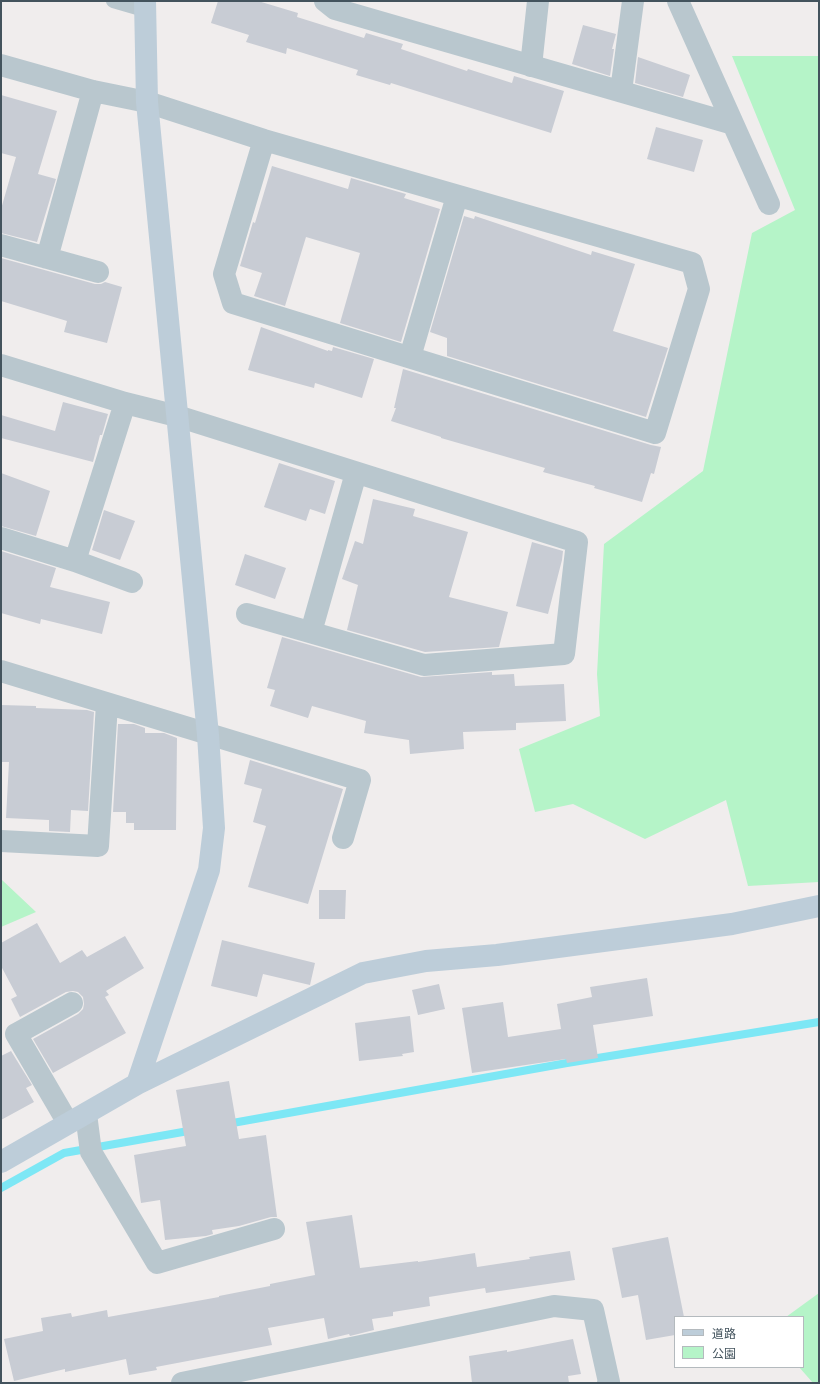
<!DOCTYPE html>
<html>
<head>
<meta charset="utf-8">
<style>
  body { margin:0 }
  #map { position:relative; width:820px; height:1384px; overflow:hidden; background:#f0eded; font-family:Ubuntu,"Noto Sans JP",sans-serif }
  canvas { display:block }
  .frame { position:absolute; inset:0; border:2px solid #43535d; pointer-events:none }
  .legend { position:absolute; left:674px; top:1316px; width:130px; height:52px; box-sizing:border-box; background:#fff; border:1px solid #b4babe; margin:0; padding:5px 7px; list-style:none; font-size:12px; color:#43535d }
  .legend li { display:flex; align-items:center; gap:8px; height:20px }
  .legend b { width:20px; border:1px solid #b4babe }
</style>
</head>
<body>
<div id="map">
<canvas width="820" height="1384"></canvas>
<div class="frame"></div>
<ul class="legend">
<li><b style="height:5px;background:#bdcdd9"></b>道路</li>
<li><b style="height:11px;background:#b5f4c8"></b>公園</li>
</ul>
</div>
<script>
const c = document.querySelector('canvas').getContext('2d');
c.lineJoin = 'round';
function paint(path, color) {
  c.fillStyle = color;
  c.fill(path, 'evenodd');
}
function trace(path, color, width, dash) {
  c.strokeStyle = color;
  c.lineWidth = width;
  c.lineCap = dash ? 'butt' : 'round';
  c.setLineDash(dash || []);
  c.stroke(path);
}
paint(new Path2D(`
  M 732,56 L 819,56 L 819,882 L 748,886 L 726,800 L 645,839 L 573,804 L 535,812 L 519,749 L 600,716 L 597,674 L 604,544 L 703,471 L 752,233 L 795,210 Z
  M 1,879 L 36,912 L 1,927 Z
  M 819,1293 L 819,1383 L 813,1383 L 799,1367 L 803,1367 L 803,1317 L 786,1317 Z`), '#b5f4c8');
trace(new Path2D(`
  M 227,1124 L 567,1063 L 819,1022
  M 1,1188 L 64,1153 L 194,1130`), '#7de7f5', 8);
paint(new Path2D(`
  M 218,1 L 258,1 L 298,13 L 297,17 L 364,38 L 366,33 L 403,44 L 401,49 L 467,71 L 468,69 L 512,83 L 514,76 L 564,91 L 551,133 L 391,83 L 390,85 L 356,75 L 358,70 L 287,48 L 286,54 L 246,42 L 249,35 L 211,23 Z
  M 583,25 L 616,34 L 612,49 L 614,49 L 610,76 L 572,64 Z
  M 638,57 L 690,75 L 683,97 L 635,83 Z
  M 1,95 L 57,111 L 38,174 L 56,179 L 37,242 L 1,233 L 1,209 L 16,157 L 1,153 Z
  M 656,127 L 703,140 L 694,172 L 647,159 Z
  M 272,166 L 348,189 L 351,178 L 406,194 L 404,198 L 440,209 L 401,342 L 340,323 L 360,253 L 306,237 L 285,306 L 254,296 L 262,273 L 240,266 L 253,222 L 255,223 Z
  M 464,216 L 474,219 L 475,216 L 591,255 L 592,251 L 635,264 L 613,331 L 668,348 L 646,417 L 447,356 L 447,338 L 430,332 Z
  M 1,258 L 95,284 L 101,284 L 105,282 L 122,287 L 107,343 L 64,332 L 67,321 L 1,301 Z
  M 261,327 L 328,351 L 328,350 L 332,351 L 333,347 L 374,359 L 362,398 L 315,383 L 314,388 L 248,370 Z
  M 403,369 L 651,445 L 661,447 L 654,474 L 651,473 L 642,502 L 594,488 L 595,486 L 543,472 L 545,468 L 441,438 L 441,437 L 391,421 L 396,408 L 394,408 Z
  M 63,402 L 108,414 L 102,435 L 100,435 L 93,462 L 1,438 L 1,415 L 55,431 Z
  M 279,463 L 335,481 L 325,514 L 310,509 L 306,521 L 264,507 Z
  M 1,473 L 50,491 L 36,536 L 1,526 Z
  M 373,499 L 415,509 L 413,516 L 468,532 L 449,597 L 508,612 L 499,647 L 425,652 L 347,630 L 358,585 L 342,579 L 355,541 L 363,544 Z
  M 104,510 L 135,521 L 120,560 L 92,550 Z
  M 532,542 L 563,551 L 562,560 L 548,614 L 516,606 Z
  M 1,551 L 56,568 L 50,587 L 110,602 L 102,634 L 41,619 L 40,624 L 1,613 Z
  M 245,554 L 286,568 L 275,599 L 235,585 Z
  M 282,637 L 421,677 L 492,672 L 492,675 L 514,674 L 515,686 L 564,684 L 566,721 L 516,723 L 516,730 L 463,732 L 464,749 L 410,754 L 409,740 L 364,733 L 366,721 L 312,706 L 308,718 L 270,706 L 275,690 L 267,688 Z
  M 1,705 L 36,706 L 36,708 L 87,710 L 94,712 L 88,811 L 71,810 L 70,832 L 49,831 L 49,820 L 6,818 L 9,762 L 1,762 Z
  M 118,724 L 134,724 L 145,728 L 145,733 L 164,733 L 177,738 L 176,830 L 134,830 L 134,823 L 126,823 L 126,812 L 113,812 Z
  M 250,760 L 343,789 L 308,904 L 248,887 L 266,826 L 253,822 L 262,789 L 244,784 Z
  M 319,890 L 346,890 L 345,919 L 319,919 Z
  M 37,923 L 60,963 L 82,950 L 87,957 L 125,936 L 144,968 L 106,991 L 109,995 L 105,997 L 126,1033 L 53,1073 L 33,1039 L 78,1014 L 83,1009 L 84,1004 L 83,997 L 78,992 L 73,991 L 66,992 L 20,1017 L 11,999 L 17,996 L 1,966 L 1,943 Z
  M 222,940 L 315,963 L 310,985 L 263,974 L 257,997 L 211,986 Z
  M 647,978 L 653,1016 L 593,1025 L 598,1058 L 567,1063 L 566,1059 L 472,1073 L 462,1008 L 503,1002 L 508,1037 L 561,1029 L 557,1004 L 592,997 L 590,987 Z
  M 439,984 L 445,1009 L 418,1015 L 412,990 Z
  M 410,1016 L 414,1052 L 402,1054 L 403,1056 L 359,1061 L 355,1023 Z
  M 11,1051 L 32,1085 L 26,1088 L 34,1102 L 1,1120 L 1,1056 Z
  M 229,1081 L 239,1139 L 266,1135 L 277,1217 L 271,1217 L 239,1226 L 212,1230 L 213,1234 L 206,1236 L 165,1240 L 160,1200 L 141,1203 L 134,1155 L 186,1146 L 176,1090 Z
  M 352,1215 L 360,1268 L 418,1261 L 418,1262 L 475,1253 L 477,1267 L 530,1259 L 529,1257 L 570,1251 L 575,1280 L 486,1293 L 485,1288 L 429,1297 L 430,1306 L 393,1312 L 393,1316 L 372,1319 L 374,1330 L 350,1336 L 349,1334 L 328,1339 L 324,1318 L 268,1328 L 272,1345 L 156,1367 L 157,1370 L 129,1375 L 126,1359 L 65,1372 L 65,1369 L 14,1381 L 4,1339 L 43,1331 L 41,1318 L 71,1313 L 72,1317 L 107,1310 L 108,1317 L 219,1297 L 219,1296 L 270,1286 L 270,1284 L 315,1275 L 306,1222 Z
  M 668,1237 L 684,1317 L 675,1317 L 675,1335 L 646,1340 L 638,1295 L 622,1298 L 612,1248 Z
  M 573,1339 L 581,1374 L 568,1376 L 569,1383 L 472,1383 L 469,1356 L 507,1350 L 507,1352 Z`), '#c8ccd4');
trace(new Path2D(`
  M 113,1 L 144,10`), '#b9c7ce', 14);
trace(new Path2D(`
  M 325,1 L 335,9 L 733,124
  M 678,1 L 769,204
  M 1,65 L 93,91 L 147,102 L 264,140 L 692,263 L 699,289 L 655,433 L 233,303 L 224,274 L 264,140
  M 531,66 L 538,1
  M 621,91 L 633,1
  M 1,245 L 98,272
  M 47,258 L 93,91
  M 410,357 L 457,196
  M 1,365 L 125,403 L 177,416 L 577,542 L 564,654 L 424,665 L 247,614
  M 1,538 L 75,561 L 132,582
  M 75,561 L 125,403
  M 311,632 L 356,473
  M 1,671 L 360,780 L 343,838
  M 1,841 L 98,846 L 107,704
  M 86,1114 L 91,1152 L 157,1263 L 274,1229
  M 68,1123 L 16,1034 L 72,1003
  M 182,1383 L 554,1306 L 593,1310 L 609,1382 L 608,1383`), '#b9c7ce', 22);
trace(new Path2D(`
  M 137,1084 L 209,870 L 214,828 L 208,735 L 147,102 L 145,1
  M 1,1162 L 137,1084 L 363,973 L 426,961 L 497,955 L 732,924 L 819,906`), '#bdcdd9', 22);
</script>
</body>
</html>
